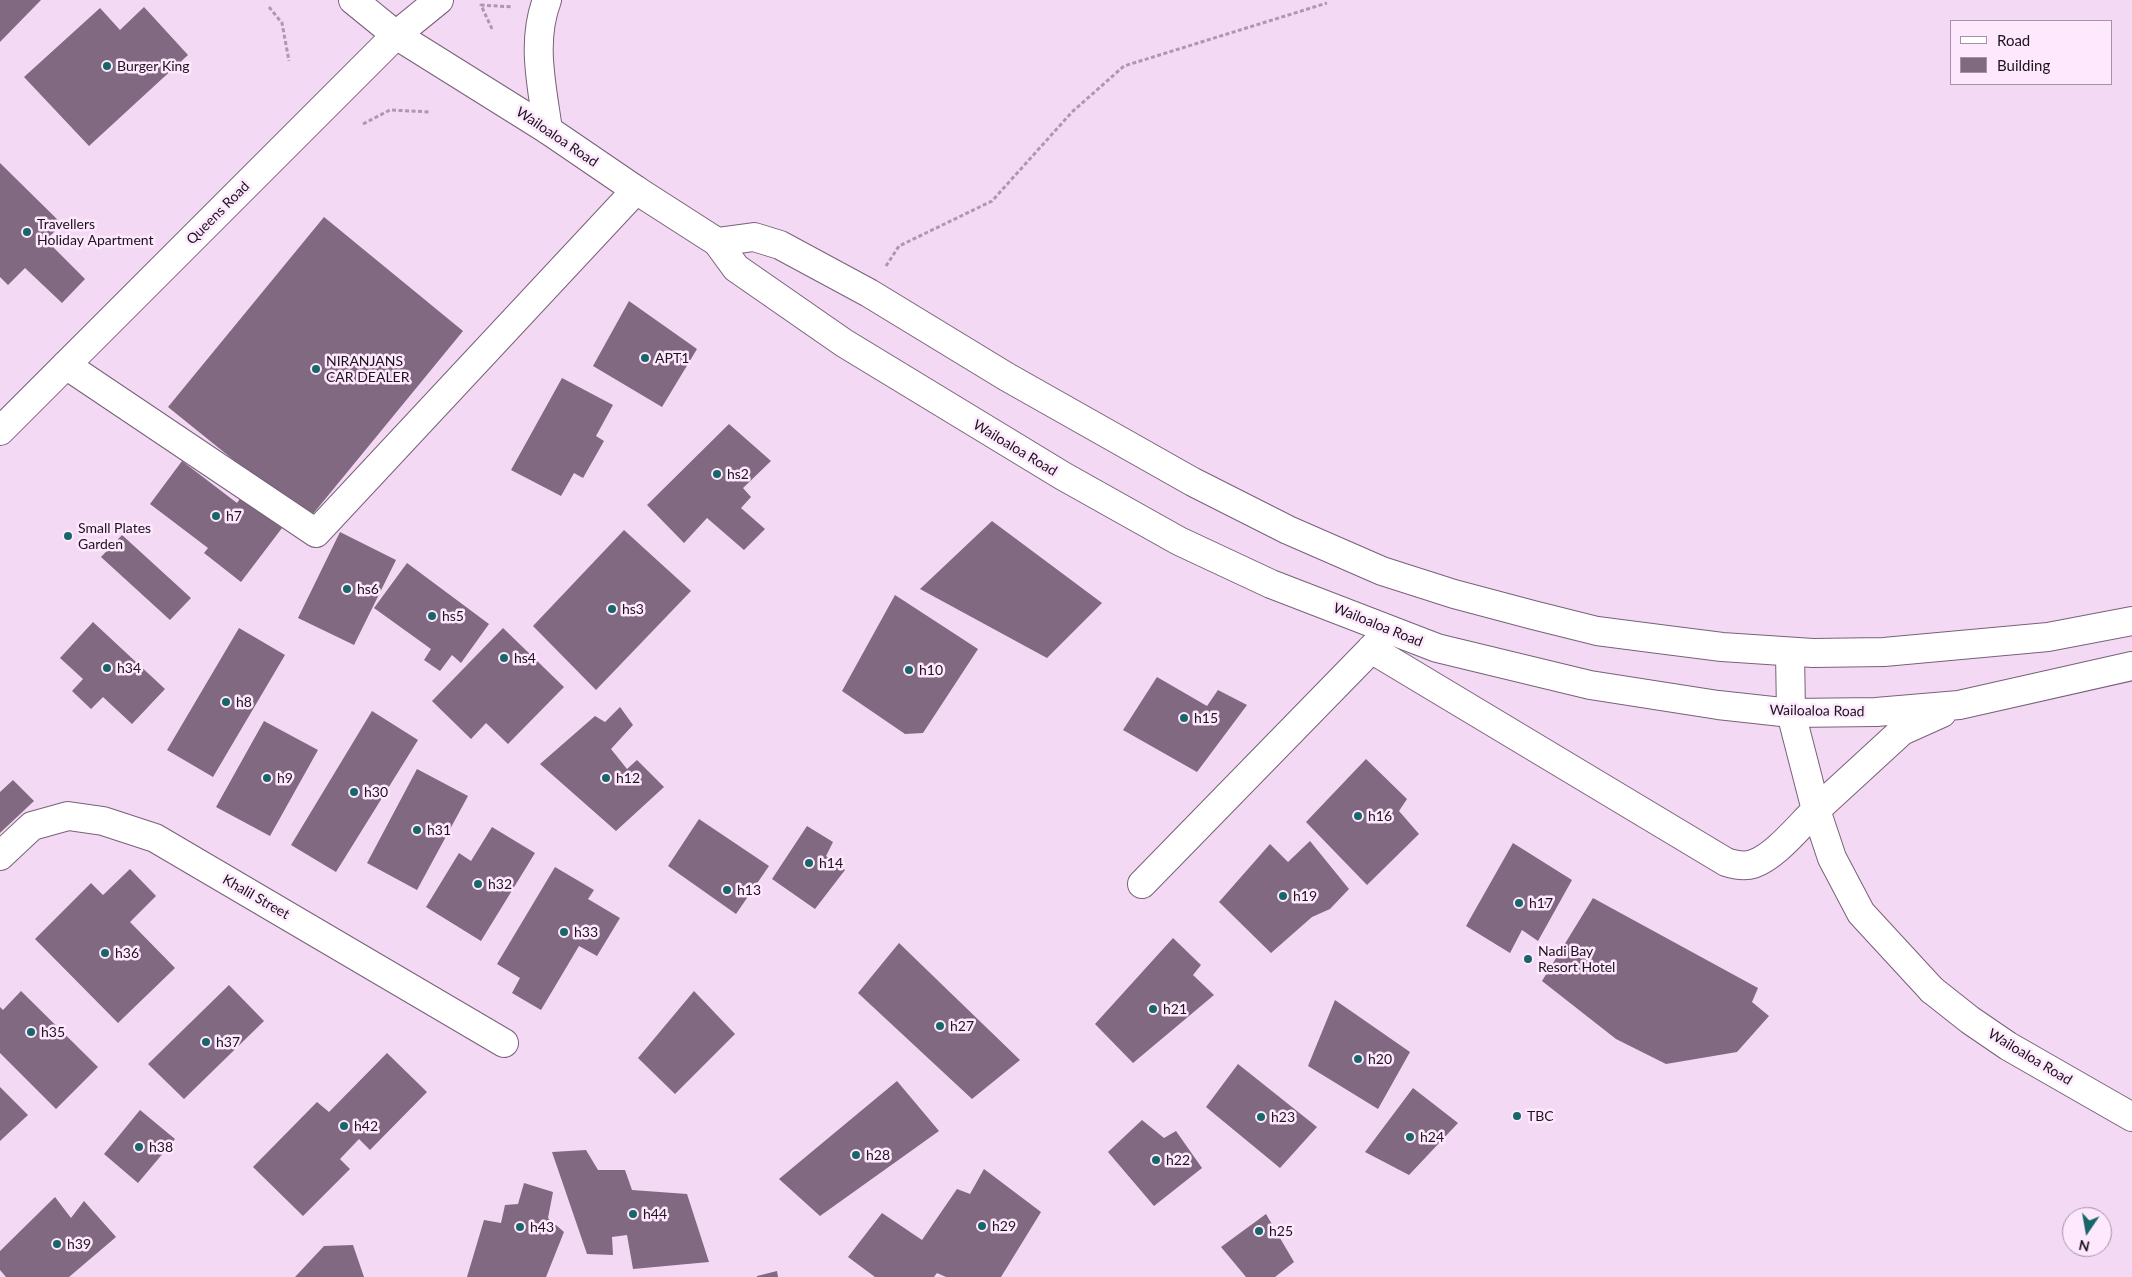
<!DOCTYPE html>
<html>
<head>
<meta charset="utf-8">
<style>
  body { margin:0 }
  #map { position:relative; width:2132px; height:1277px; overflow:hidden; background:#f4d9f4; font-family:Lato,sans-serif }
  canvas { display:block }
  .legend { position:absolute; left:1950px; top:20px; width:162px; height:65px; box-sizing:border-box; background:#fee8fe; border:1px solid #a493a4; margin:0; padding:6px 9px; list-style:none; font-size:15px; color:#1c131c }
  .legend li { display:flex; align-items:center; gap:10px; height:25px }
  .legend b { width:25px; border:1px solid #a493a4 }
  .north { position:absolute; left:2062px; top:1207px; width:50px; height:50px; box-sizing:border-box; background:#fee8fe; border:1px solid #a493a4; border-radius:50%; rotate:192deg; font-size:14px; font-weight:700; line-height:20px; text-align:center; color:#1c131c }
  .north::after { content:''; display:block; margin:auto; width:18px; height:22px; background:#18666a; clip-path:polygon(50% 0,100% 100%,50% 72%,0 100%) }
</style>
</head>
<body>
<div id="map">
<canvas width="2132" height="1277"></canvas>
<ul class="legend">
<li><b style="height:6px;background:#fff"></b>Road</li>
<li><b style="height:14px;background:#816981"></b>Building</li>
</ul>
<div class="north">N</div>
</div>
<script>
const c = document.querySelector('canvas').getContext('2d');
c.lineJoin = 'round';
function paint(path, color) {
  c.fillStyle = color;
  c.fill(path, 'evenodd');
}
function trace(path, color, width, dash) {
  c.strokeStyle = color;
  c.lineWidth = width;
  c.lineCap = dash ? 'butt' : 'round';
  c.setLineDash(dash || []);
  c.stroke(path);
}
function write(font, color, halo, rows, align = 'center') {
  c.font = font + ' Lato,sans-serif';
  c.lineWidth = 5;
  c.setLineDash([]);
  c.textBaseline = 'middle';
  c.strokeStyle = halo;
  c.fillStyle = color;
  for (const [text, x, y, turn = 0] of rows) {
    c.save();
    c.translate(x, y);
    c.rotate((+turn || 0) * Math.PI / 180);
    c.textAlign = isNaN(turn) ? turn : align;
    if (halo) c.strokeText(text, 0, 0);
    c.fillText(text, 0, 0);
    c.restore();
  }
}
paint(new Path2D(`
  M 0,0 L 41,0 L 0,42 Z
  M 144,7 L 188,55 L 89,146 L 24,77 L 100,8 L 120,30 Z
  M 0,163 L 62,224 L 46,240 L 85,279 L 62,303 L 25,268 L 8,285 L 0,277 Z
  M 324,217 L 463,331 L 308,520 L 168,407 Z
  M 629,301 L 697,349 L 662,407 L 593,366 Z
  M 562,378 L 613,405 L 596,436 L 604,441 L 583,478 L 574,473 L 561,496 L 511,470 Z
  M 729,424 L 771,461 L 743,488 L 751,497 L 741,508 L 765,529 L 744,550 L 707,518 L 684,543 L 647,505 Z
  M 182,461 L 237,503 L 241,497 L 282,528 L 241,582 L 204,553 L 208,548 L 150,504 Z
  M 992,521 L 1102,603 L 1047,658 L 920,589 Z
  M 624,530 L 691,591 L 596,690 L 533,626 Z
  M 340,532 L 396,560 L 354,645 L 298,618 Z
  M 122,535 L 191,598 L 170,620 L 101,557 Z
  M 407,563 L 489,624 L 461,663 L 452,655 L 440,671 L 424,660 L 431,649 L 374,608 Z
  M 895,595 L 978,649 L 923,733 L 905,734 L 842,691 Z
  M 93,622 L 165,689 L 132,724 L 103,697 L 91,709 L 72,691 L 83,679 L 60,658 Z
  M 239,628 L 285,655 L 213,777 L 167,750 Z
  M 503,628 L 564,687 L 508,744 L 486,723 L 471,739 L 432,701 Z
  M 1157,677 L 1207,706 L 1218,690 L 1247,705 L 1197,772 L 1123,730 Z
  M 620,707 L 633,725 L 611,749 L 627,769 L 637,760 L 664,787 L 616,831 L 540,764 L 595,716 L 605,722 Z
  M 372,711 L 418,740 L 336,872 L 291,845 Z
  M 264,721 L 318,750 L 270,836 L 216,807 Z
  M 1366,759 L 1407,799 L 1399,811 L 1419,834 L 1367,885 L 1306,822 Z
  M 417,769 L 468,796 L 417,890 L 367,863 Z
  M 13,780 L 34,801 L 0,833 L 0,792 Z
  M 699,819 L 769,866 L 736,914 L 668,866 Z
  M 807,826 L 833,842 L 826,856 L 845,870 L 815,909 L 772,879 Z
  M 492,827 L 535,853 L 481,941 L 426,907 L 459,853 L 471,861 Z
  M 1310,841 L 1349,889 L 1330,909 L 1312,917 L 1271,953 L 1219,902 L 1270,844 L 1288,862 Z
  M 1513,843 L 1572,880 L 1538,941 L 1522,930 L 1510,953 L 1466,926 Z
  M 555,867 L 594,890 L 588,899 L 620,918 L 597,956 L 579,946 L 541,1010 L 512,993 L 520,978 L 497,964 Z
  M 130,869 L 156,896 L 130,922 L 175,968 L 118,1023 L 35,939 L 91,883 L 103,895 Z
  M 1593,898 L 1758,988 L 1752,1002 L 1769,1016 L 1737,1052 L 1666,1064 L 1616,1039 L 1542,981 Z
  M 1173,938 L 1201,965 L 1193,975 L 1214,995 L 1133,1063 L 1095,1024 Z
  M 899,943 L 1020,1060 L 972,1099 L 858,993 Z
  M 229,985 L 264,1021 L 184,1099 L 148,1064 Z
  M 21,991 L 98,1067 L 56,1109 L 0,1053 L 0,1007 L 3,1010 Z
  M 694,991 L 735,1034 L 675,1094 L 638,1058 Z
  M 1335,1000 L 1410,1052 L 1378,1109 L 1308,1066 Z
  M 387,1053 L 427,1092 L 370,1150 L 359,1139 L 340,1159 L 350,1169 L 303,1216 L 253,1167 L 317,1102 L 329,1112 Z
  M 1238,1064 L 1317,1127 L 1280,1168 L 1206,1107 Z
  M 897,1081 L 939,1131 L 820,1216 L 779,1179 Z
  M 0,1087 L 28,1115 L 0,1141 Z
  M 1413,1088 L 1458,1123 L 1409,1175 L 1365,1152 Z
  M 140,1110 L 175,1139 L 138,1183 L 104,1154 Z
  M 1142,1120 L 1164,1138 L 1176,1131 L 1202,1168 L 1154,1206 L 1108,1152 Z
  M 586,1150 L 598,1170 L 625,1170 L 632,1190 L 687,1194 L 709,1262 L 633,1269 L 627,1235 L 612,1237 L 613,1255 L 587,1254 L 552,1152 Z
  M 984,1169 L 1041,1212 L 1001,1277 L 946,1277 L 937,1273 L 934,1277 L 875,1277 L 848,1257 L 882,1213 L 922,1240 L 957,1189 L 970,1194 Z
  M 524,1183 L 553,1192 L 548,1218 L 564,1232 L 546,1277 L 467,1277 L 484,1220 L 501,1223 L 505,1205 L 518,1204 Z
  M 55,1197 L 71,1218 L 84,1201 L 116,1237 L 69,1277 L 6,1277 L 0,1270 L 0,1251 Z
  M 1266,1214 L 1294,1262 L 1275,1277 L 1246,1277 L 1221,1247 Z
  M 353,1245 L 364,1277 L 295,1277 L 324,1246 Z
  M 777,1271 L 778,1277 L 757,1277 L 757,1276 Z`), '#816981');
const minor = new Path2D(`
  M 353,0 L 396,35
  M 547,0 C 531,42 542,86 548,130
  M 66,365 L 316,533 L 636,190
  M 1371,649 L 1726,862 C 1735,865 1744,867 1753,864 C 1775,857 1799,826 1816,810
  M 1790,652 L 1791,713 L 1816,810 L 1832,858 L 1861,913 L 1932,990
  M 0,856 L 32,826 L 68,816 L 103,821 L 155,838 L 504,1043
  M 1142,884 L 1384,636`);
const major = new Path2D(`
  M 396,35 L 548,130 L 636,190 L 717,242 L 736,268 L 844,343 L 1063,476 L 1179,541 L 1271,584 L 1437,648 L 1590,685 L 1718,705 L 1791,713 L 1876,712 L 1959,705 L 2132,666
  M 717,242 L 754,237 L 780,245 L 869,293 L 1007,377 L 1193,482 L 1288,530 L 1382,571 L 1454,594 L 1533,615 L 1597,631 L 1659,639 L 1722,647 L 1813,653 L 1884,652 L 2048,637 L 2132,621
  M 0,431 L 396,35 L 439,0
  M 1816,810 L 1902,731 L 1942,713
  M 1932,990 L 1970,1020 L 2008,1046 L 2132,1117`);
trace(minor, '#786178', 30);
trace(major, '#786178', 30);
trace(new Path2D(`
  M 269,7 L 282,23 L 289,61
  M 492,29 L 481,5 L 513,7
  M 363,124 L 390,110 L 431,112
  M 886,266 L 899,246 L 992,201 L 1072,112 L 1124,66 L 1327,3`), '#ad98ad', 3, [4, 2.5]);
trace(minor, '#fff', 28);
trace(major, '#fff', 28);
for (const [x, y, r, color] of [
  [107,66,5,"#18666a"],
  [27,232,5,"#18666a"],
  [645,358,5,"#18666a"],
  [316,369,5,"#18666a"],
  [717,474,5,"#18666a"],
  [216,516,5,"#18666a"],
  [68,536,5,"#18666a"],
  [347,589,5,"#18666a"],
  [612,609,5,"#18666a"],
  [432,616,5,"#18666a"],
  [504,658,5,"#18666a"],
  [107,668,5,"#18666a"],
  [909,670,5,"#18666a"],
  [226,702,5,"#18666a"],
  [1184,718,5,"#18666a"],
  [267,778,5,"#18666a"],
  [606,778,5,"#18666a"],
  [354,792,5,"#18666a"],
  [1358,816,5,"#18666a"],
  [417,830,5,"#18666a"],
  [809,863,5,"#18666a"],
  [478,884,5,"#18666a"],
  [727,890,5,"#18666a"],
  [1283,896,5,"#18666a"],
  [1519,903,5,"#18666a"],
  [564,932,5,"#18666a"],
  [105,953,5,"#18666a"],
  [1528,959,5,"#18666a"],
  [1153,1009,5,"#18666a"],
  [940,1026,5,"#18666a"],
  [31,1032,5,"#18666a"],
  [206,1042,5,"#18666a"],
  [1358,1059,5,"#18666a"],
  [1517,1116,5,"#18666a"],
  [1261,1117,5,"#18666a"],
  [344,1126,5,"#18666a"],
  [1410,1137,5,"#18666a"],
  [139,1147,5,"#18666a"],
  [856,1155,5,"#18666a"],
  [1156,1160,5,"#18666a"],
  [633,1214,5,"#18666a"],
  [982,1226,5,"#18666a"],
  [520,1227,5,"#18666a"],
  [1259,1231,5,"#18666a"],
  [57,1244,5,"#18666a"]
]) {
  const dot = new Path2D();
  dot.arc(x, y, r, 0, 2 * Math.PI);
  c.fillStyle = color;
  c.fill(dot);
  trace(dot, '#fee8fe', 2);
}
write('14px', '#1c131c', '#fee8fe', [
  ["Burger King",117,66],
  ["Travellers",37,224],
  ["Holiday Apartment",37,240],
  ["APT1",655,358],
  ["NIRANJANS",326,361],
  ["CAR DEALER",326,377],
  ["hs2",727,474],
  ["h7",226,516],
  ["Small Plates",78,528],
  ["Garden",78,544],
  ["hs6",357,589],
  ["hs3",622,609],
  ["hs5",442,616],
  ["hs4",514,658],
  ["h34",117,668],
  ["h10",919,670],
  ["h8",236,702],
  ["h15",1194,718],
  ["h9",277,778],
  ["h12",616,778],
  ["h30",364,792],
  ["h16",1368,816],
  ["h31",427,830],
  ["h14",819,863],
  ["h32",488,884],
  ["h13",737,890],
  ["h19",1293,896],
  ["h17",1529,903],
  ["h33",574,932],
  ["Nadi Bay",1538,951],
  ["Resort Hotel",1538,967],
  ["h36",115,953],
  ["h21",1163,1009],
  ["h27",950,1026],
  ["h35",41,1032],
  ["h37",216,1042],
  ["h20",1368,1059],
  ["TBC",1527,1116],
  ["h23",1271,1117],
  ["h42",354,1126],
  ["h24",1420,1137],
  ["h38",149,1147],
  ["h28",866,1155],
  ["h22",1166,1160],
  ["h44",643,1214],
  ["h29",992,1226],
  ["h43",530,1227],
  ["h25",1269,1231],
  ["h39",67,1244]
], 'left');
write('14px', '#1c131c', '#fee8fe', [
  ["Wailoaloa Road",557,137,34],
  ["Queens Road",218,213,-45],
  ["Wailoaloa Road",1015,448,31],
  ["Wailoaloa Road",1378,625,22],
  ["Wailoaloa Road",1817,711,1],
  ["Khalil Street",256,897,30],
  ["Wailoaloa Road",2030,1057,31]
]);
</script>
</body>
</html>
